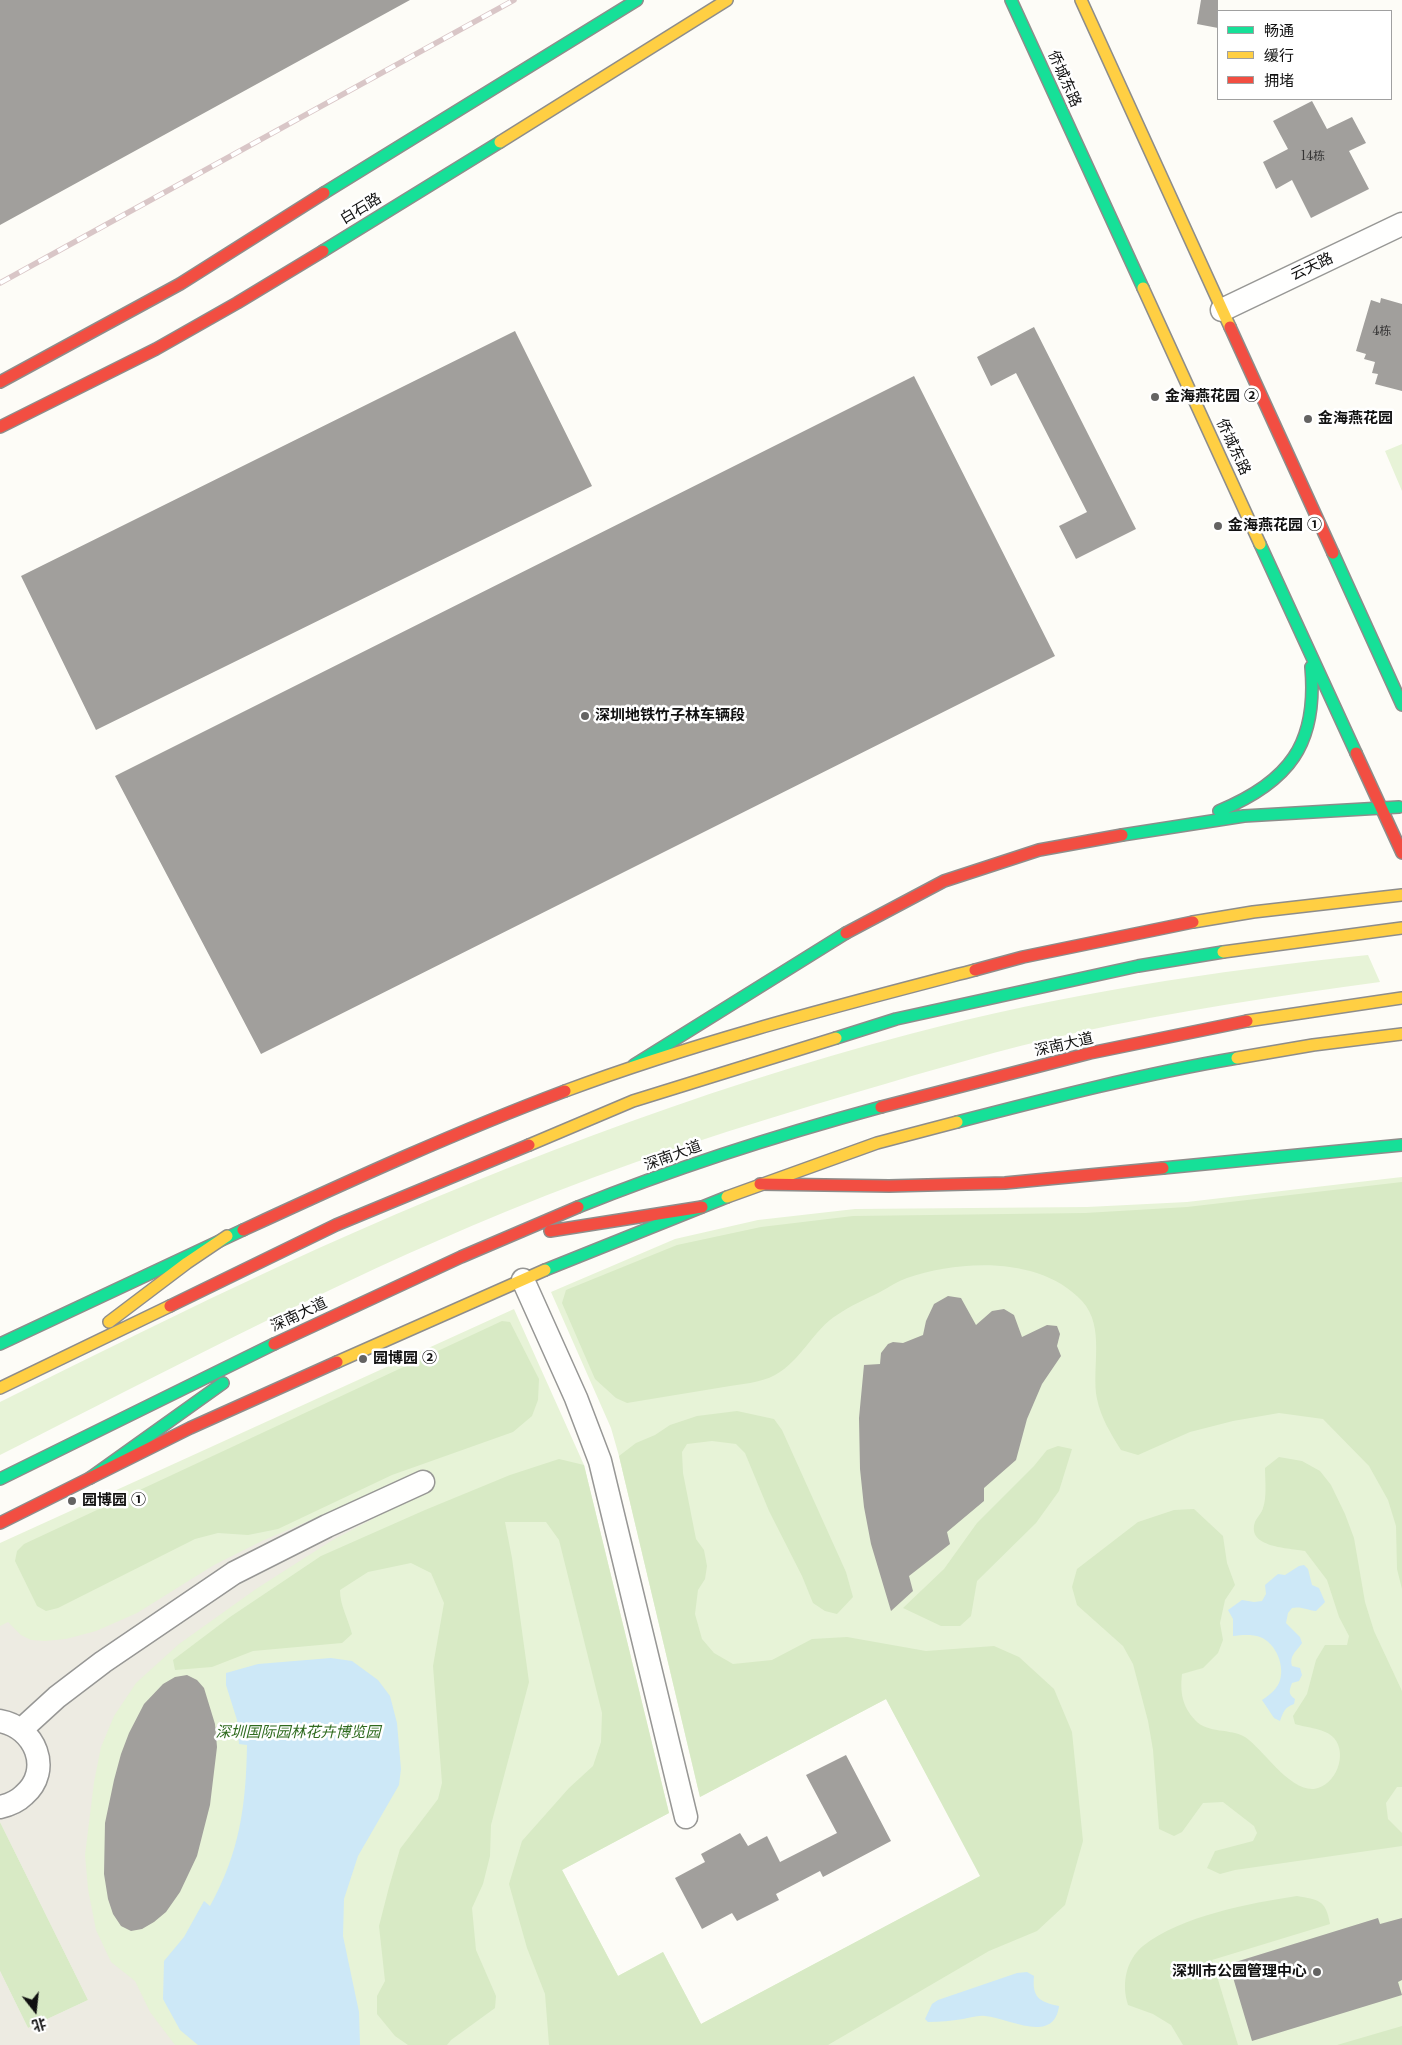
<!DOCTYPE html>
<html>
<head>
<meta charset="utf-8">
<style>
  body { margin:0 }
  #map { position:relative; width:1402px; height:2045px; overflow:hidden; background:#fdfcf7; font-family:"Libre Baskerville","Noto Sans SC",serif }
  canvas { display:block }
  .legend { position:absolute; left:1217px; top:10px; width:175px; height:90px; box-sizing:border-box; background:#fff; border:1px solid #a0a0a0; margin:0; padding:6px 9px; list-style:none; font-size:15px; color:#111 }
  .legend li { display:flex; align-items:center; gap:10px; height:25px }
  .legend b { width:25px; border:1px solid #a0a0a0 }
  .north { position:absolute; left:10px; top:1985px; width:50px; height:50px; -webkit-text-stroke:4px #fff; paint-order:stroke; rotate:164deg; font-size:14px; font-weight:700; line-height:20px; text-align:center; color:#111 }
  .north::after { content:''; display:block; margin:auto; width:18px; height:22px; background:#111; clip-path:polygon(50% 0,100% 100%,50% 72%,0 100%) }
</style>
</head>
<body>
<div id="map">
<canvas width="1402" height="2045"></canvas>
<ul class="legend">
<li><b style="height:6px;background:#16e098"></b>畅通</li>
<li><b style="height:6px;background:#ffcf43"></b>缓行</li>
<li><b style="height:6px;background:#f24e42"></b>拥堵</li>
</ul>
<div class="north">北</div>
</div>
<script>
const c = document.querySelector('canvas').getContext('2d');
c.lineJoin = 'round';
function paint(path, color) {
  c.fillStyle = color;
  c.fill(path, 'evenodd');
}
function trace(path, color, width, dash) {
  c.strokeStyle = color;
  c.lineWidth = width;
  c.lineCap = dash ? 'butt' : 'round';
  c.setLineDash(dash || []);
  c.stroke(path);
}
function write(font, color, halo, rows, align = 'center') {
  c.font = font + ' "Libre Baskerville","Noto Sans SC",serif';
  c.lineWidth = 5;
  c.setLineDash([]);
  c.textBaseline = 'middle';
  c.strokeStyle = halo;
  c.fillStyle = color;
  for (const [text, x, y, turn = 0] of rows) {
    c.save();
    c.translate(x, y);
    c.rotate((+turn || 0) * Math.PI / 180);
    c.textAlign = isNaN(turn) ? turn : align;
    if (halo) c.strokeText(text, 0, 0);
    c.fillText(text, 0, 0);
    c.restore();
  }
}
paint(new Path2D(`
  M 1402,444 L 1402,491 L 1385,451 Z
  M 1368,955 L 1380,982 C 1278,996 1176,1011 1075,1033 C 1003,1049 932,1070 861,1091 C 741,1126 621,1164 505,1212 C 332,1283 167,1371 0,1455 L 0,1402 C 94,1355 187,1309 282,1265 C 482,1173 697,1090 910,1034 C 1061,994 1214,971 1368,955 Z
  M 1402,1177 L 1402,2045 L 0,2045 L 0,1543 L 514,1309 L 584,1465 L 669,1813 L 562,1870 L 618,1976 L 663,1952 L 701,2024 L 981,1876 L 886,1699 L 700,1797 L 619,1456 L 611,1428 L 551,1292 L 675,1239 L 758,1220 L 855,1209 L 1087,1207 L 1187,1202 Z`), '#e7f3d7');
paint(new Path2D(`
  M 1402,1182 L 1402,1589 L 1397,1569 L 1396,1526 L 1388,1500 L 1369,1466 L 1323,1419 L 1279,1413 L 1233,1421 L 1190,1432 L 1138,1455 L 1121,1450 C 1111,1434 1101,1418 1097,1399 C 1091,1368 1106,1327 1082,1301 C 1040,1256 960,1260 907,1278 C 898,1281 889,1287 880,1292 C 866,1299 850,1306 837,1315 C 814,1329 800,1362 775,1375 C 761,1383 740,1384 724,1387 C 692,1392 659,1398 627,1403 L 616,1398 L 595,1379 L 562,1303 L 566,1290 L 677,1245 L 761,1227 L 853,1216 L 1085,1213 L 1187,1207 Z
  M 502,1321 L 510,1322 L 539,1379 L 538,1400 L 532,1416 L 513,1432 L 392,1475 L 278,1529 L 248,1535 L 218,1533 L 195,1539 L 58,1608 L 46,1611 L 37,1606 L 15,1561 L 17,1551 L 24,1544 Z
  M 737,1411 L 774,1419 L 782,1430 L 846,1572 L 853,1597 L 837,1614 L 825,1611 L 813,1603 L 802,1576 L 769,1511 L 745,1453 L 736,1444 L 712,1441 L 687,1444 L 682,1452 L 683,1473 L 696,1539 L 704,1550 L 707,1566 L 705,1579 L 698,1590 L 695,1614 L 702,1639 L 714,1653 L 733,1664 L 772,1660 L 812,1639 L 847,1637 L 926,1651 L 994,1646 L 1019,1657 L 1054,1689 L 1072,1732 L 1083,1841 L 1065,1905 L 1037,1931 L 989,1951 L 828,2045 L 549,2045 L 545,1994 L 527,1948 L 509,1884 L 522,1841 L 569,1788 L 593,1766 L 601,1742 L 602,1713 L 559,1540 L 546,1522 L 505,1522 L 512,1558 L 529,1682 L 491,1825 L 490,1856 L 483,1884 L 472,1908 L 476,1950 L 496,1996 L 495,2008 L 451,2040 L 447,2045 L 408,2045 L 395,2036 L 377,2014 L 377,1996 L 385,1981 L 379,1926 L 389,1887 L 400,1849 L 438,1799 L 442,1783 L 433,1666 L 444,1603 L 431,1573 L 411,1563 L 368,1572 L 340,1590 C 340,1606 348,1618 352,1634 L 342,1643 L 253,1651 L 212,1667 L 175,1670 L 173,1660 L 230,1617 L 321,1556 L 425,1510 L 510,1475 L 559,1459 L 584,1465 L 669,1813 L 562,1870 L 618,1976 L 663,1952 L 701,2024 L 980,1876 L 886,1699 L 700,1797 L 619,1456 L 636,1443 L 655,1435 L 670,1425 L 697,1416 Z
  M 1058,1446 L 1072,1449 L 1059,1491 L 1036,1523 L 977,1581 L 971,1616 L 960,1626 L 941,1626 L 903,1608 L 944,1569 L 977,1523 L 1034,1466 L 1047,1450 Z
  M 1279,1457 L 1302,1461 L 1320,1471 L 1331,1485 L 1345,1514 L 1354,1538 L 1365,1602 L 1374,1631 L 1402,1691 L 1402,1787 L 1397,1787 L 1386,1803 L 1388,1819 L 1402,1833 L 1402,1846 L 1235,1870 L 1220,1874 L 1207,1868 L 1215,1851 L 1253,1841 L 1257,1833 L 1254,1826 L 1223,1802 L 1203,1803 L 1182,1832 L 1174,1836 L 1159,1829 L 1153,1750 L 1148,1721 L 1133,1664 L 1123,1646 L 1077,1605 L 1072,1587 L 1077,1569 L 1138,1522 L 1174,1510 L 1194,1509 L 1223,1536 L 1227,1563 L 1235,1585 L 1225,1600 L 1220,1623 L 1223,1640 L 1218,1653 L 1203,1668 L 1182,1674 C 1180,1692 1182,1706 1195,1720 C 1208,1734 1230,1728 1245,1737 C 1263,1749 1289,1791 1314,1789 C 1336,1786 1348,1754 1334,1738 C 1325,1728 1307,1728 1295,1724 L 1293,1716 L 1307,1694 L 1316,1660 L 1325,1645 L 1347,1645 L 1349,1636 L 1339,1617 L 1327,1580 L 1305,1551 C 1290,1548 1246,1548 1255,1522 C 1257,1517 1262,1513 1263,1508 C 1267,1497 1265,1480 1265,1468 Z
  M 0,1822 L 88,2000 L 28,2028 L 0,1971 Z
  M 1297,1896 C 1318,1900 1326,1899 1330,1924 L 1212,1960 L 1238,2045 L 1183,2045 L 1171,2025 L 1153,2014 L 1128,2005 C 1121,1984 1126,1960 1143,1946 C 1181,1916 1250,1903 1297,1896 Z
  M 1402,2026 L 1402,2045 L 1337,2045 Z`), '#d8eac5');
paint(new Path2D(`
  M 418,1474 L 399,1505 L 331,1541 L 256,1589 L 179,1644 L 136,1683 L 114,1716 L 101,1747 L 94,1782 L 85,1855 L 88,1889 L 96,1930 L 111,1962 L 135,1981 L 150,2012 L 175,2045 L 0,2045 L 0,1971 L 28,2028 L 88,2000 L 0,1822 L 0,1626 L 8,1622 L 21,1635 L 31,1640 L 45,1641 L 66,1639 L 96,1631 L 137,1613 L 214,1565 L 262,1541 Z`), '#edebe2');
paint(new Path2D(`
  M 1304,1565 L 1308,1569 L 1312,1585 L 1319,1588 L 1325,1602 L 1316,1611 C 1307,1610 1301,1606 1292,1608 L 1288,1613 L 1286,1623 L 1300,1637 L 1302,1643 C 1297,1651 1289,1655 1292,1666 L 1300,1668 L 1302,1675 L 1299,1681 L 1292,1683 C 1289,1691 1288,1694 1295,1699 L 1294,1704 C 1285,1707 1283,1712 1280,1721 L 1274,1718 L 1262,1700 C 1268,1696 1276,1690 1279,1683 C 1286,1667 1276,1643 1260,1637 C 1252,1634 1241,1635 1233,1636 L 1233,1619 L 1228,1610 L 1242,1600 L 1254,1602 L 1262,1601 L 1266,1594 L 1265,1585 L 1278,1574 L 1285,1575 L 1299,1566 Z
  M 331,1658 L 352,1661 L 378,1680 L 390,1696 L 397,1723 L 401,1769 L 399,1785 L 358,1856 L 344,1899 L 343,1936 L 359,2012 L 360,2045 L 198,2045 L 180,2030 L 163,1999 L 164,1961 L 184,1937 L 204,1901 L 210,1906 C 240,1852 246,1805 247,1745 L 239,1744 L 237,1720 L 226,1685 L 226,1673 L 258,1664 Z
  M 1027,1972 L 1034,1976 C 1032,1997 1039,2002 1059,2006 C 1054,2045 1009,2018 985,2016 C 978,2015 970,2018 963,2019 C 951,2021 940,2022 928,2022 L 925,2019 L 932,2004 L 938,2000 L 1017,1973 Z`), '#cde8f7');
paint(new Path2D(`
  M 0,0 L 410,0 L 0,225 Z
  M 1201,0 L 1218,0 L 1218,28 L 1197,24 Z
  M 1312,101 L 1327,129 L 1352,117 L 1366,143 L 1349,151 L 1369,189 L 1311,218 L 1292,180 L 1276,189 L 1263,162 L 1288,149 L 1273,121 Z
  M 1381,298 L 1402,304 L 1402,391 L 1375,384 L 1378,374 L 1372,373 L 1375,362 L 1364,359 L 1366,354 L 1356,351 L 1371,300 L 1380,303 Z
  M 1034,327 L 1136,529 L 1076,559 L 1059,526 L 1087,512 L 1016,373 L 991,386 L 977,357 Z
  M 515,331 L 592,486 L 96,730 L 21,576 Z
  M 914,376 L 1055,656 L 261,1054 L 115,776 Z
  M 948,1296 L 961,1298 L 976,1325 L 992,1311 L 1004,1309 L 1014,1315 L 1022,1337 L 1047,1325 L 1057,1326 L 1060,1334 L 1057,1346 L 1061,1356 L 1042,1384 L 1027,1419 L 1016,1460 L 984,1488 L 984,1501 L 947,1532 L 950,1544 L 909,1576 L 913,1591 L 891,1611 L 871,1544 L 864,1507 L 860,1469 L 859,1418 L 864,1365 L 880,1364 L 881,1353 L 888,1344 L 893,1342 L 903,1343 L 923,1335 L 926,1321 L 934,1304 Z
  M 187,1675 L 197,1680 L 204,1688 L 215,1724 L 217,1747 L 210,1805 L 197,1856 L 180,1892 L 166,1912 L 154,1922 L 142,1929 L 131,1931 L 121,1926 L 113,1914 L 108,1899 L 104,1874 L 105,1823 L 114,1780 L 121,1754 L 129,1733 L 144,1704 L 163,1684 L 175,1677 Z
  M 846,1755 L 891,1841 L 823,1877 L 820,1871 L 776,1894 L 779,1900 L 737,1921 L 732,1913 L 702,1929 L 675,1878 L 705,1862 L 701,1854 L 740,1833 L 748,1846 L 767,1836 L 780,1862 L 837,1833 L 806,1775 Z
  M 1378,1918 L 1380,1924 L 1402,1918 L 1402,1980 L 1398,1982 L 1402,1995 L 1252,2041 L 1229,1964 Z`), '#a19f9c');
const street = new Path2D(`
  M 1222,310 L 1402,224
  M 523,1280 L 576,1398 L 600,1461 L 686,1817
  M 0,1721 C 35,1727 53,1770 24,1795 C 17,1802 9,1805 0,1807
  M 22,1729 L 57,1697 L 103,1662 L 234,1573 L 327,1526 L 423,1482`);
const fast = new Path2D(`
  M 1011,0 L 1143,288
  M 324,193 L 637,0
  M 323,251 L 500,142
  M 1260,544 L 1356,753
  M 1333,553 L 1402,705
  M 1219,811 C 1289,782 1318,744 1311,667
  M 1122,835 L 1244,816 L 1399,807
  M 836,1038 L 896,1019 L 1138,966 L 1223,952
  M 634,1065 L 846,933
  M 957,1122 C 1050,1098 1143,1074 1237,1058
  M 1163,1168 L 1402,1145
  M 578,1207 C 677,1167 778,1135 881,1107
  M 545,1270 L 727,1197
  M 0,1344 L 243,1230
  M 90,1478 L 223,1383
  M 0,1479 L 274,1344`);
const slow = new Path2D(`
  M 1081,0 L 1230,327
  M 500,142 L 727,0
  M 1143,288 L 1260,544
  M 1193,922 L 1253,912 L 1402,895
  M 1223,952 L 1402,928
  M 1247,1021 L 1402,998
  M 1237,1058 L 1313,1045 L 1402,1034
  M 565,1091 C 699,1041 837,1006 975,970
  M 529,1145 L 633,1101 L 836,1038
  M 727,1197 L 877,1143 L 957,1122
  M 109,1322 L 187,1263 L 227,1236
  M 337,1362 L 545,1270
  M 0,1388 L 170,1306`);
const jam = new Path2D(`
  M 1230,327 L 1333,553
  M 0,382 L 180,284 L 324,193
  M 0,427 L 156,349 L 237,303 L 323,251
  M 1356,753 L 1402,853
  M 846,933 L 944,881 L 1039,850 L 1122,835
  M 975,970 L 1023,957 L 1193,922
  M 881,1107 L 1090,1053 L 1247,1021
  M 760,1184 L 889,1186 L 1005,1183 L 1163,1168
  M 243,1230 C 349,1181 456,1132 565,1091
  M 550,1231 L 702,1207
  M 170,1306 L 336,1225 L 529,1145
  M 274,1344 L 461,1257 L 578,1207
  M 0,1523 L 190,1428 L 337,1362`);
trace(street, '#979795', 25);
trace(fast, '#8e8d8b', 14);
trace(slow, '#8e8d8b', 14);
trace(jam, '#8e8d8b', 14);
trace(street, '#fffffe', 22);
trace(fast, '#16e098', 11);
trace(slow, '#ffcf43', 11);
trace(jam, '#f24e42', 11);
const rail = new Path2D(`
  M 0,283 L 514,0`);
trace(rail, '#d9c6c7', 5.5);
trace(rail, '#fff', 4, [11]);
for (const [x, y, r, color] of [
  [1155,397,5,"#646362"],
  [1308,419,5,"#646362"],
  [1218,526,5,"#646362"],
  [585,716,5,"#646362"],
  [363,1359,5,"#646362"],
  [72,1501,5,"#646362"],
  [1317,1972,5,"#646362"]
]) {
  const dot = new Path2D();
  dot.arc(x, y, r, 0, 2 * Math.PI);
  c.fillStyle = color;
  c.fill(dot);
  trace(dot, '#fff', 2);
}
write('12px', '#353434', null, [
  ["14栋",1313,157],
  ["4栋",1382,332]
]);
write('15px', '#111', '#fff', [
  ["侨城东路",1064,79,66],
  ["白石路",361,209,-31],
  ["云天路",1312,267,-25],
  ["侨城东路",1233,447,65],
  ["深南大道",1064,1045,-13],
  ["深南大道",673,1156,-20],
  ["深南大道",299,1315,-25]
]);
write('bold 15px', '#111', '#fff', [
  ["金海燕花园 ②",1165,397],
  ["金海燕花园",1318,419],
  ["金海燕花园 ①",1228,526],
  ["深圳地铁竹子林车辆段",595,716],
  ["园博园 ②",373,1359],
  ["园博园 ①",82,1501],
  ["深圳市公园管理中心",1307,1972,"right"]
], 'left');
write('italic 15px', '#2f6b1f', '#fff', [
  ["深圳国际园林花卉博览园",298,1733]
]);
</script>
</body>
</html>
